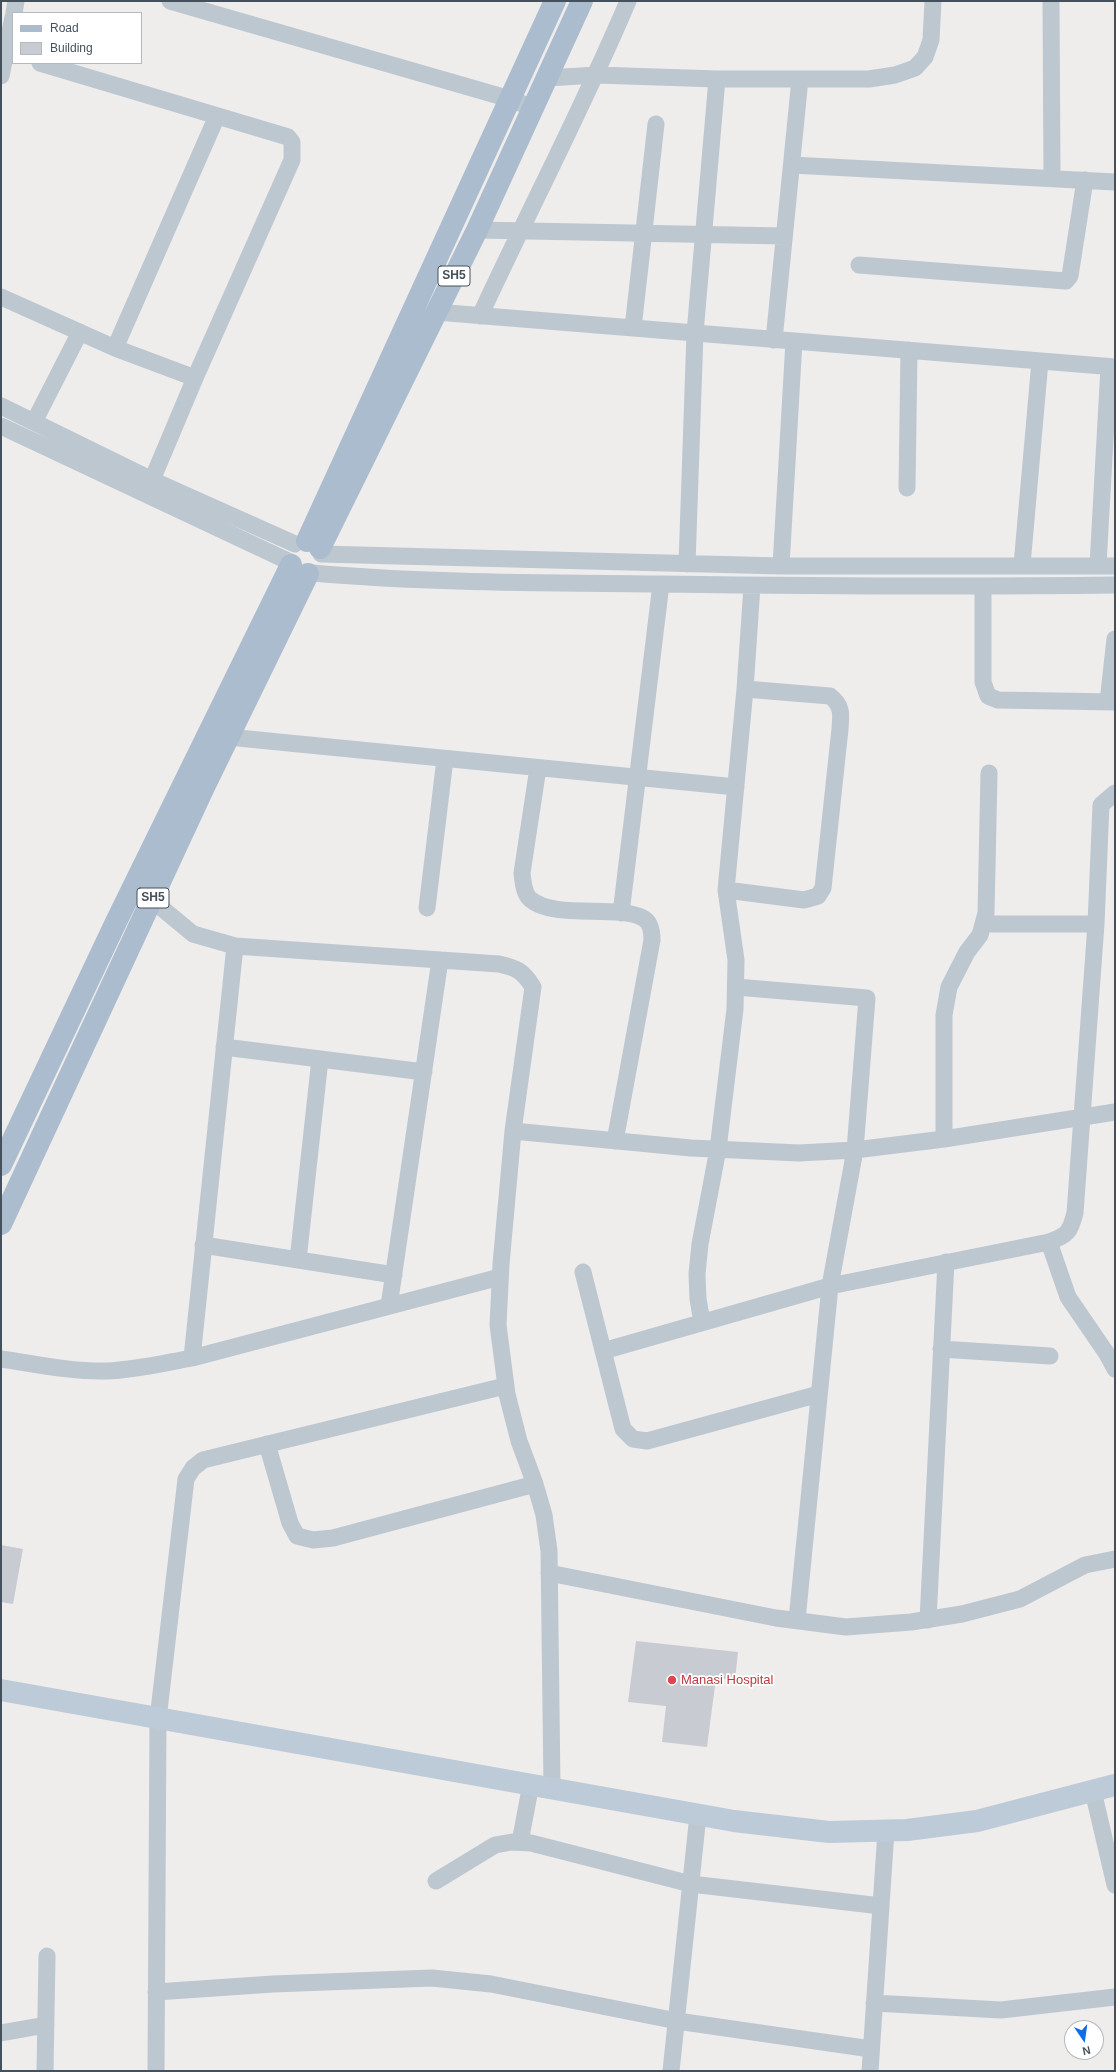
<!DOCTYPE html>
<html>
<head>
<meta charset="utf-8">
<style>
  body { margin:0 }
  #map { position:relative; width:1116px; height:2072px; overflow:hidden; background:#efecec; font-family:Arial,sans-serif }
  canvas { display:block }
  .frame { position:absolute; inset:0; border:2px solid #44505b; pointer-events:none }
  .legend { position:absolute; left:12px; top:12px; width:130px; height:52px; box-sizing:border-box; background:#fff; border:1px solid #b4b9bd; margin:0; padding:5px 7px; list-style:none; font-size:12px; color:#44505b }
  .legend li { display:flex; align-items:center; gap:8px; height:20px }
  .legend b { width:20px; border:1px solid #b4b9bd }
  .north { position:absolute; left:1064px; top:2020px; width:40px; height:40px; box-sizing:border-box; background:#fff; border:1px solid #b4b9bd; border-radius:50%; rotate:167deg; font-size:11px; font-weight:700; line-height:16px; text-align:center; color:#44505b }
  .north::after { content:''; display:block; margin:auto; width:14px; height:18px; background:#0f6de6; clip-path:polygon(50% 0,100% 100%,50% 72%,0 100%) }
</style>
</head>
<body>
<div id="map">
<canvas width="1116" height="2072"></canvas>
<div class="frame"></div>
<ul class="legend">
<li><b style="height:5px;background:#aabccd"></b>Road</li>
<li><b style="height:11px;background:#c9cbd2"></b>Building</li>
</ul>
<div class="north">N</div>
</div>
<script>
const c = document.querySelector('canvas').getContext('2d');
c.lineJoin = 'round';
function paint(path, color) {
  c.fillStyle = color;
  c.fill(path, 'evenodd');
}
function trace(path, color, width, dash) {
  c.strokeStyle = color;
  c.lineWidth = width;
  c.lineCap = dash ? 'butt' : 'round';
  c.setLineDash(dash || []);
  c.stroke(path);
}
function write(font, color, halo, rows, align = 'center') {
  c.font = font + ' Arial,sans-serif';
  c.lineWidth = 3.5;
  c.setLineDash([]);
  c.textBaseline = 'middle';
  c.strokeStyle = halo;
  c.fillStyle = color;
  for (const [text, x, y, turn = 0] of rows) {
    c.save();
    c.translate(x, y);
    c.rotate((+turn || 0) * Math.PI / 180);
    c.textAlign = isNaN(turn) ? turn : align;
    if (halo) c.strokeText(text, 0, 0);
    c.fillText(text, 0, 0);
    c.restore();
  }
}
paint(new Path2D(`
  M 1,1545 L 23,1549 L 13,1604 L 1,1602 Z
  M 636,1641 L 738,1652 L 735,1680 L 716,1678 L 707,1747 L 662,1742 L 666,1706 L 628,1702 Z`), '#c9cbd2');
trace(new Path2D(`
  M 170,1 L 510,99 L 533,108
  M 1051,1 L 1052,178
  M 14,13 L 16,1
  M 40,63 L 288,137 L 292,142 L 292,160 L 195,378 L 152,480
  M 1,76 L 13,17
  M 547,78 L 597,75 L 717,79 L 869,79 L 895,75 L 915,68 L 925,57 L 931,40 L 933,1
  M 792,165 L 1115,182
  M 477,230 L 784,236
  M 859,265 L 1066,281 L 1070,276 L 1085,180
  M 1,297 L 115,348 L 195,378
  M 436,312 L 1115,367
  M 480,316 C 529,210 583,108 628,1
  M 633,328 L 656,124
  M 774,340 L 800,79
  M 115,348 L 217,116
  M 1,406 L 152,480 L 295,544
  M 34,422 L 80,332
  M 1,426 L 290,562
  M 907,488 L 909,350
  M 321,554 L 781,566 L 1115,566
  M 687,564 L 695,333 L 717,79
  M 1022,565 L 1040,361
  M 1098,565 L 1109,367
  M 781,566 L 794,341
  M 312,573 C 429,583 546,583 663,584 C 814,586 964,587 1115,585
  M 983,587 L 983,682 L 988,696 L 998,700 L 1115,702
  M 1108,702 L 1115,639
  M 228,737 L 736,787
  M 538,768 L 522,873 C 523,882 524,894 530,899 C 554,920 617,904 643,918 C 651,922 652,932 652,940 L 615,1141
  M 726,890 L 804,900 L 818,896 L 823,888 L 840,729 C 841,715 843,706 830,696 L 745,689
  M 152,900 L 193,934 L 235,946 L 499,964 C 517,968 523,971 533,987 L 513,1131 L 501,1264 L 498,1325 L 507,1394 L 519,1441 L 535,1484 L 544,1515 L 549,1551 L 552,1787
  M 427,908 L 445,759
  M 621,913 L 661,584
  M 983,924 L 1096,924
  M 736,987 L 867,998 L 855,1150 L 830,1286 L 797,1620
  M 224,1047 L 424,1072
  M 513,1131 L 691,1148 L 799,1153 L 855,1150 L 944,1139 L 1115,1112
  M 944,1139 L 944,1015 L 949,987 L 967,952 L 980,935 L 986,913 L 989,773
  M 1049,1242 L 1068,1297 L 1107,1354 L 1115,1369
  M 203,1245 L 394,1275
  M 298,1260 L 320,1059
  M 583,1272 L 623,1429 L 633,1439 L 647,1441 L 819,1394
  M 389,1306 L 440,960
  M 702,1322 L 698,1299 L 697,1274 L 700,1244 L 718,1149 L 735,1009 L 736,960 L 726,890 L 745,689 L 752,586
  M 941,1349 L 1050,1356
  M 603,1351 L 830,1286 L 1049,1242 C 1068,1235 1070,1232 1075,1213 L 1096,924 L 1101,805 L 1115,793
  M 192,1358 L 235,946
  M 1,1359 C 36,1364 72,1372 107,1371 C 136,1370 164,1363 192,1358 L 500,1277
  M 267,1444 L 290,1523 L 297,1536 L 313,1540 L 333,1538 L 535,1484
  M 549,1573 L 776,1618 L 846,1627 L 911,1622 L 962,1614 L 1020,1599 L 1085,1565 L 1115,1559
  M 928,1620 L 946,1262
  M 1093,1791 L 1115,1885
  M 520,1842 L 531,1784
  M 436,1881 L 495,1845 L 512,1842 L 531,1843 L 691,1884 L 881,1906
  M 156,1992 L 273,1984 L 432,1978 L 491,1984 L 677,2021 L 871,2049
  M 874,2003 L 1001,2010 L 1115,1997
  M 1,2033 L 46,2025
  M 45,2071 L 47,1956
  M 156,2071 L 158,1719 L 186,1479 L 193,1468 L 203,1460 L 505,1386
  M 671,2071 L 698,1815
  M 870,2071 L 886,1831`), '#bcc7d0', 17);
trace(new Path2D(`
  M 1,1690 L 734,1821 L 829,1832 L 907,1830 L 977,1821 L 1115,1785`), '#bdcad7', 22);
trace(new Path2D(`
  M 307,541 L 555,1
  M 320,548 L 477,230 L 582,1
  M 1,1165 L 116,922 L 291,565
  M 1,1224 L 203,789 L 308,574`), '#aabccd', 22);
for (const [x, y, r, color] of [
  [672,1680,5,"#e0444e"]
]) {
  const dot = new Path2D();
  dot.arc(x, y, r, 0, 2 * Math.PI);
  c.fillStyle = color;
  c.fill(dot);
  trace(dot, '#fff', 1.5);
}
for (const [x, y, w] of [
  [454,276,32],
  [153,898,32]
]) {
  const box = new Path2D();
  box.roundRect(x - w / 2, y - 10, w, 20, 3);
  c.fillStyle = '#fff';
  c.fill(box);
  trace(box, '#44505b', 1);
}
write('bold 12px', '#44505b', null, [
  ["SH5",454,276],
  ["SH5",153,898]
]);
write('13px', '#be3a42', '#fff', [
  ["Manasi Hospital",681,1680]
], 'left');
</script>
</body>
</html>
